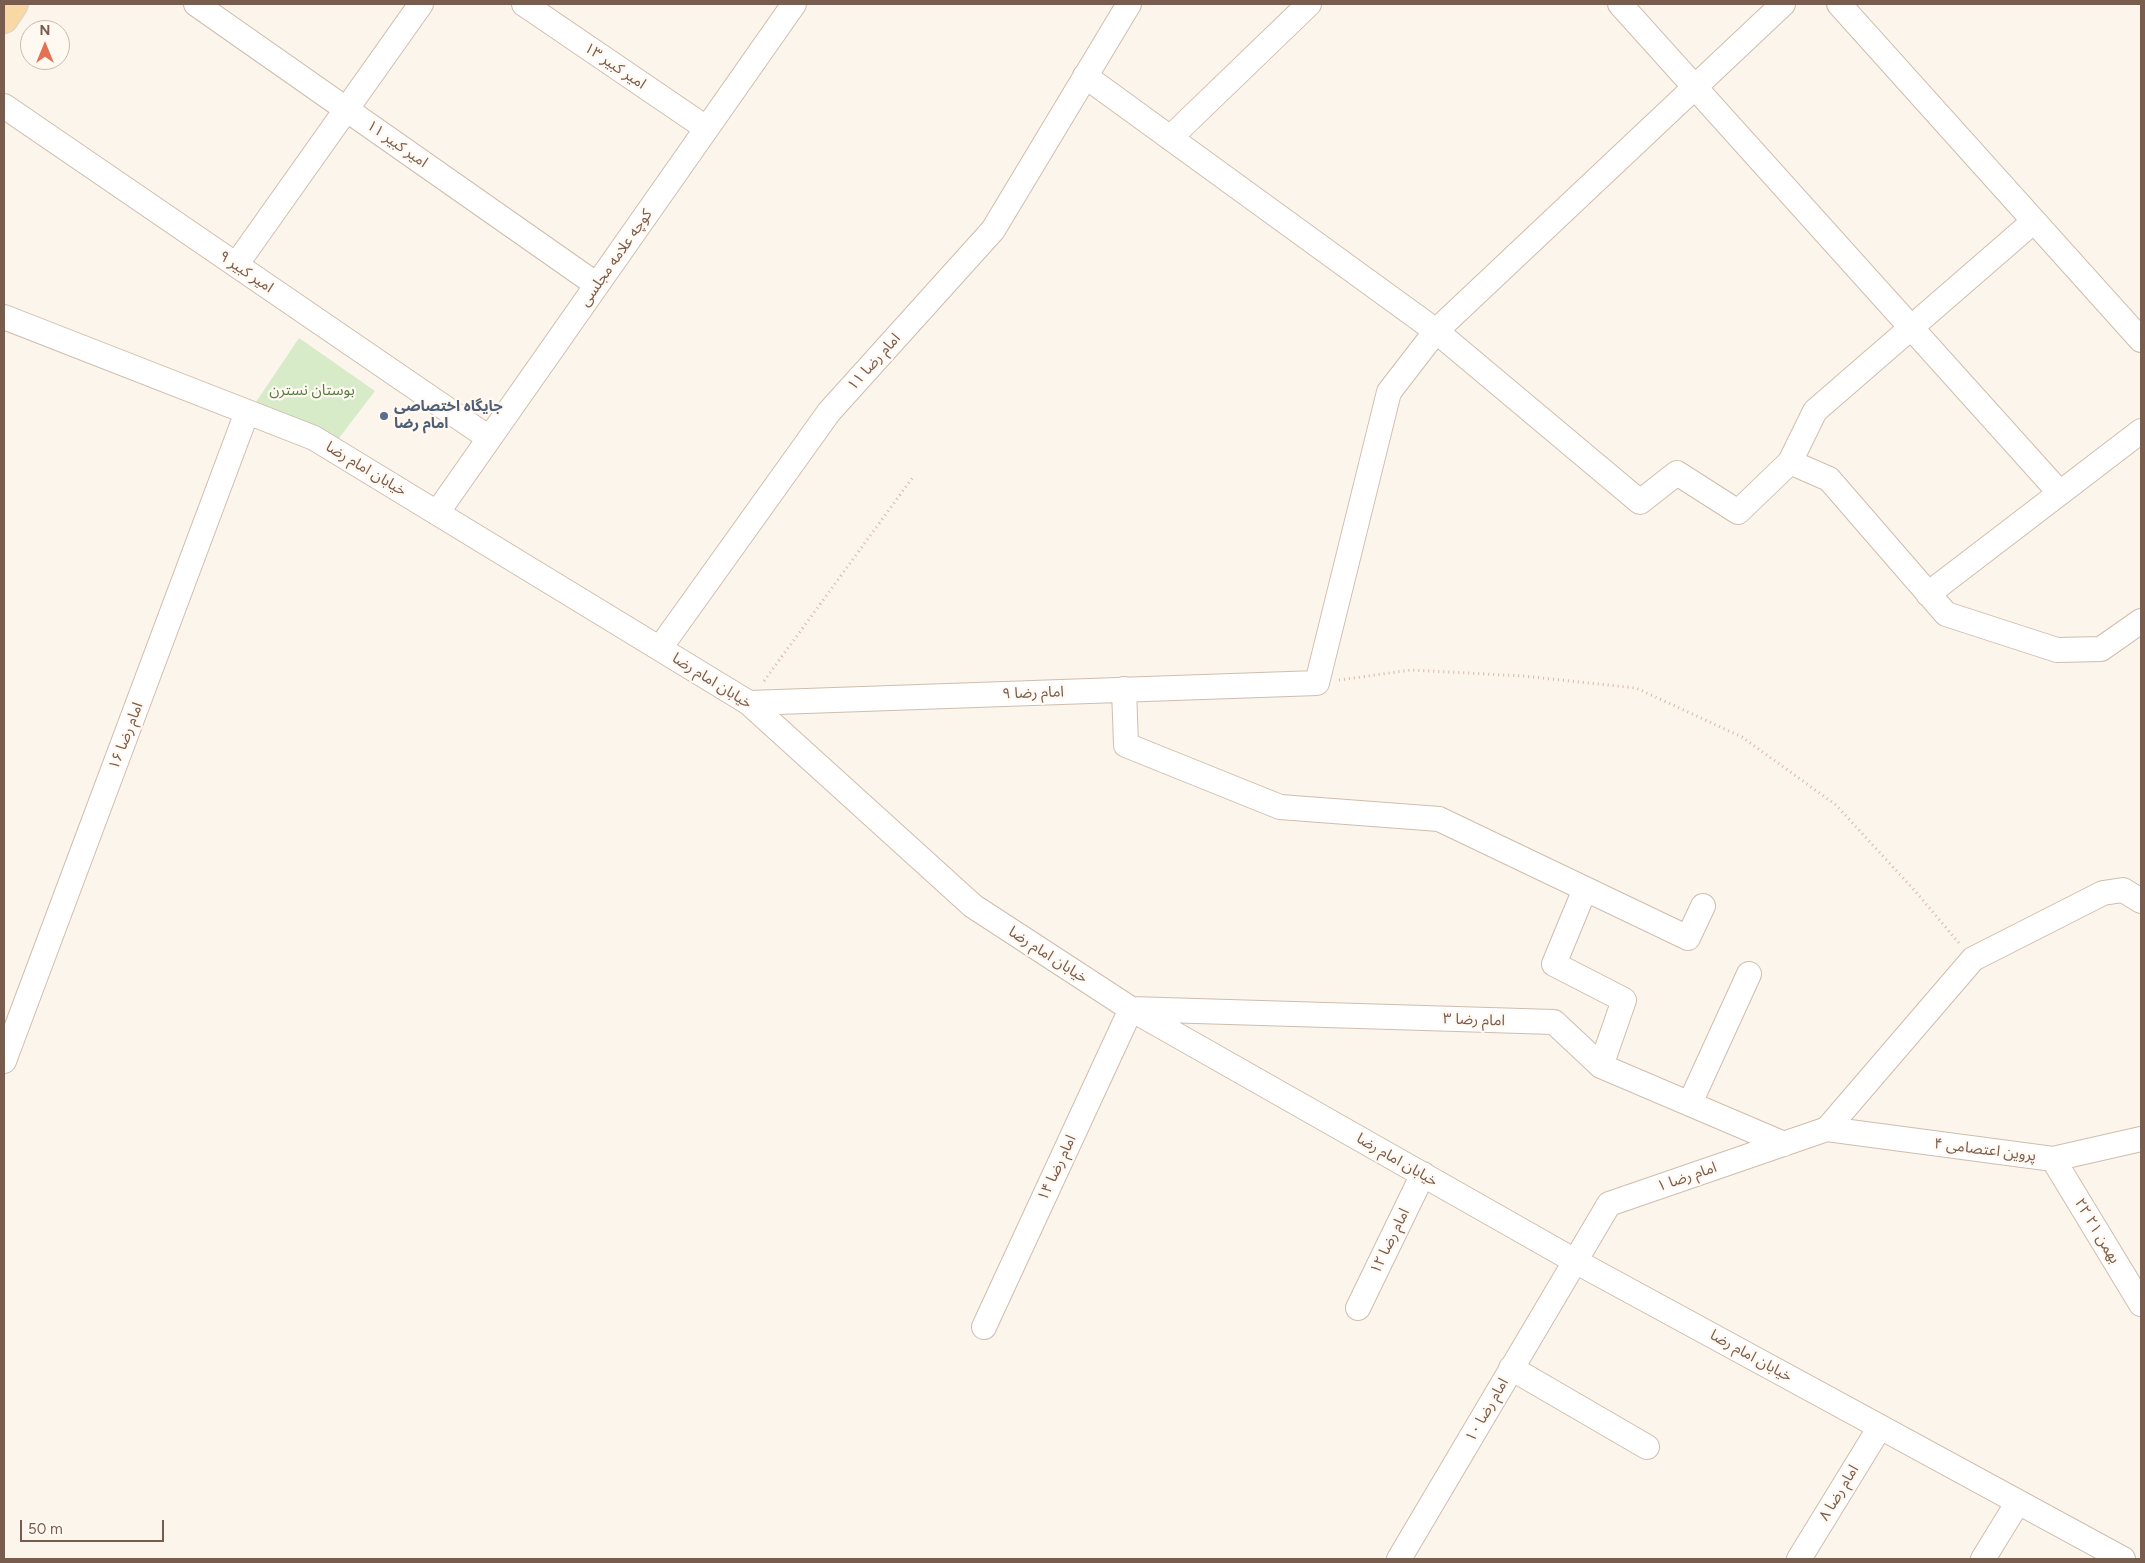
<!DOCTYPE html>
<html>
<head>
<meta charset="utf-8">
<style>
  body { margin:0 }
  #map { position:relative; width:2145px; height:1563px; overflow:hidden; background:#fcf5eb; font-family:Figtree,sans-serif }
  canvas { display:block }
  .frame { position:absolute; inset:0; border:5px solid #785c4d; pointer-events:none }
  .north { position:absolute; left:20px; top:20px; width:50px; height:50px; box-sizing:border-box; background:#fff9f2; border:1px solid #c9bab0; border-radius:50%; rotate:0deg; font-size:14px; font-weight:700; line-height:20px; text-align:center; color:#785c4d }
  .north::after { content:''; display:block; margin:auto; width:18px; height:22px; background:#e37153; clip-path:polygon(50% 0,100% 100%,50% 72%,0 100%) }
  .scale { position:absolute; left:20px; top:1520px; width:144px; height:22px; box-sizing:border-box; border:2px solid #785c4d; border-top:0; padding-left:6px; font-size:15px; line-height:18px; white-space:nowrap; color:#785c4d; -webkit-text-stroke:4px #fff9f2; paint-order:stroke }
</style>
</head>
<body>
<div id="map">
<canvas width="2145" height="1563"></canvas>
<div class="frame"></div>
<div class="north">N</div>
<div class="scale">50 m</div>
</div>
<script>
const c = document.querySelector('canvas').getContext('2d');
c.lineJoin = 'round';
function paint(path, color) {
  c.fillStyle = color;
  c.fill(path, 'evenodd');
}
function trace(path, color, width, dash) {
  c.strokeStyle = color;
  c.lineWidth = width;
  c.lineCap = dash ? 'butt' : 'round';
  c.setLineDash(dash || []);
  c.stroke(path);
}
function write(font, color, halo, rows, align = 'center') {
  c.font = font + ' Figtree,"Noto Sans Arabic",sans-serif';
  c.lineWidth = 4.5;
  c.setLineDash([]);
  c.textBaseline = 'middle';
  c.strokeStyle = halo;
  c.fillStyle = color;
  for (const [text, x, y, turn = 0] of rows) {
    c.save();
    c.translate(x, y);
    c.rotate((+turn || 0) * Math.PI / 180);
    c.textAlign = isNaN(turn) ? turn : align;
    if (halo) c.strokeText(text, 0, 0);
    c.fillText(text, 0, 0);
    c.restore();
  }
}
paint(new Path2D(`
  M 299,338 L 375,391 L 336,442 L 254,405 Z`), '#d7ebc9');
const minor = new Path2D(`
  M 196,4 L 597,285
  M 524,4 L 706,128
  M 1620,4 L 2060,493
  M 1839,4 L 2141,340
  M 1085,76 L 1436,331 L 1640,502 L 1677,473 L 1738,512 L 1790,462 L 1815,411 L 2034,221
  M 4,106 L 489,438
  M 1170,138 L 1309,4
  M 236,265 L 421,4
  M 4,317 L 314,438 L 749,703 L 973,906 L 1131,1009 L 1575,1261 L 2123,1559
  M 1790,462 L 1829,479 L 1946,614 L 2057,650 L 2101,649 L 2141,621
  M 437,513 L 794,4
  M 1928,594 L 2141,431
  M 660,648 L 829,412 L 993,230 L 1129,4
  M 1124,689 L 1126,745 L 1280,807 L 1439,819 L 1688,938 L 1703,906
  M 749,703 L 1317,683 L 1389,392 L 1436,331 L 1783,4
  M 1585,889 L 1554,964 L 1624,1000 L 1601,1066
  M 4,1061 L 247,412
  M 1690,1103 L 1749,974
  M 1827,1129 L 1973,959 L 2103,893 L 2123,890 L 2141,901
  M 2053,1159 L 2141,1304
  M 1358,1308 L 1423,1174
  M 984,1327 L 1131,1009 L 1554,1022 L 1601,1066 L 1784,1144
  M 1511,1368 L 1647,1447
  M 1399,1559 L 1609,1204 L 1827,1129 L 2053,1159 L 2141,1139
  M 1799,1559 L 1880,1427
  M 1983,1559 L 2018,1502`);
const major = new Path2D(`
  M 4,19 L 14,4`);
trace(minor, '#cfbdaf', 26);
trace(major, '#d9d1cd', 30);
trace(new Path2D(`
  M 1339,680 L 1411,670 L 1523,676 L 1636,688 L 1742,737 L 1836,805 L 1915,891 L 1959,943
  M 764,681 L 913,477`), '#d7b8a5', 3, [1, 4]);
trace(minor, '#fff', 24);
trace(major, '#f9d8a5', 28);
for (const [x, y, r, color] of [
  [384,416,5,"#5c6f8a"]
]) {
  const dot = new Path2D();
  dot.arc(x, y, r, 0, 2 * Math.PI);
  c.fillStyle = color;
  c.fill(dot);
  trace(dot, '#fff9f2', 2);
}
write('15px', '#785c4d', '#fff9f2', [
  ["امیر کبیر ۱۳",615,66,34],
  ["امیر کبیر ۱۱",397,144,35],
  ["کوچه علامه مجلسی",616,258,-55],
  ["امیر کبیر ۹",246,272,34],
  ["امام رضا ۱۱",874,362,-48],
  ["خیابان امام رضا",366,469,31],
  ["خیابان امام رضا",712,681,32],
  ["امام رضا ۹",1033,693,-2],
  ["امام رضا ۱۶",126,736,-69],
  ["خیابان امام رضا",1048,955,33],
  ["امام رضا ۳",1474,1020,2],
  ["پروین اعتصامی ۴",1985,1150,7],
  ["خیابان امام رضا",1397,1160,30],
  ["امام رضا ۱۴",1057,1168,-65],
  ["امام رضا ۱",1687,1177,-19],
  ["۲۲ بهمن ۲۱",2097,1231,59],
  ["امام رضا ۱۲",1390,1241,-64],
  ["خیابان امام رضا",1751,1356,29],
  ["امام رضا ۱۰",1487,1410,-60],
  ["امام رضا ۸",1839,1493,-59]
]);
write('15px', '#577d45', '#fff9f2', [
  ["بوستان نسترن",312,391]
]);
write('bold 15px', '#4e5e75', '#fff9f2', [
  ["جایگاه اختصاصی",394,407],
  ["امام رضا",394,424]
], 'left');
</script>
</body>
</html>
